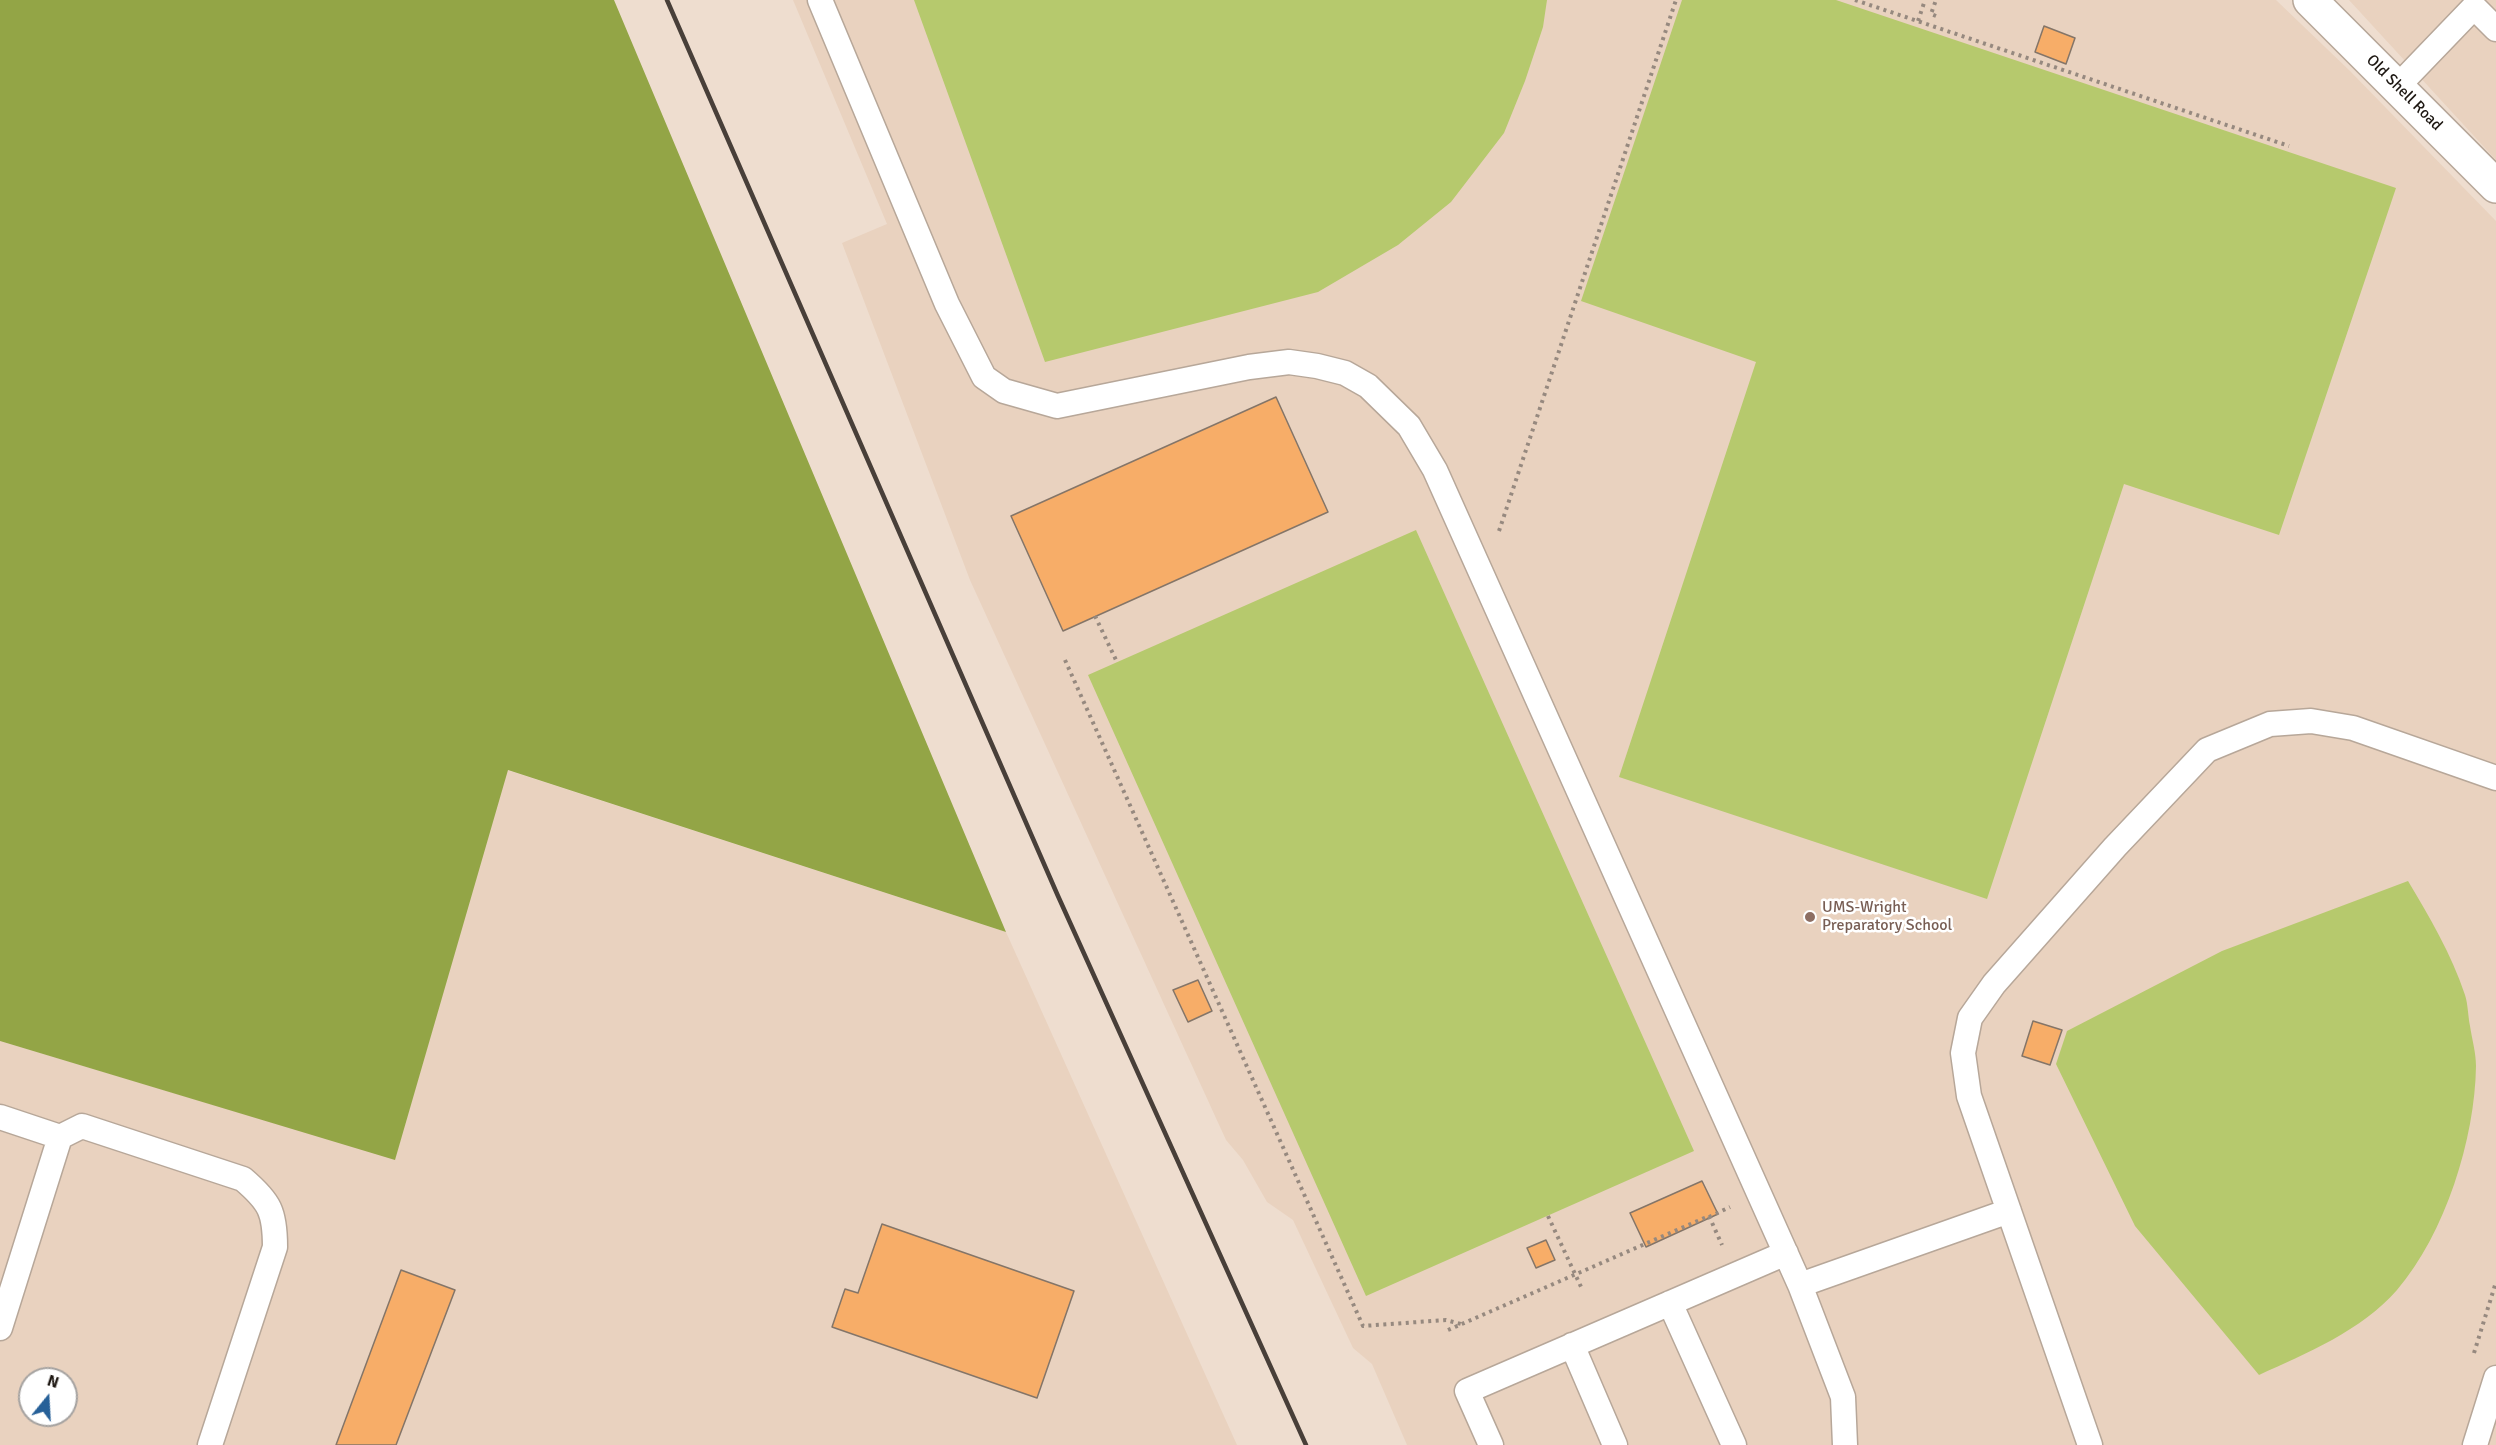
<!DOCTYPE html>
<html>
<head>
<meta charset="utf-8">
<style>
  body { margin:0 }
  #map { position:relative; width:2496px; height:1445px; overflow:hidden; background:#eeddcf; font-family:Signika,sans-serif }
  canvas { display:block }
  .north { position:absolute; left:18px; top:1367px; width:60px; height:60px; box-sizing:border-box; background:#fff; border:2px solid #a5a2a0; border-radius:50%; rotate:18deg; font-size:16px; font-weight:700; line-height:24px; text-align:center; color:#1d1712 }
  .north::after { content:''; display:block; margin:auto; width:21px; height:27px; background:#266098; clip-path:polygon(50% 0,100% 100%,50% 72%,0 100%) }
</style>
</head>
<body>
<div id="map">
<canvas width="2496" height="1445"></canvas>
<div class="north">N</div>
</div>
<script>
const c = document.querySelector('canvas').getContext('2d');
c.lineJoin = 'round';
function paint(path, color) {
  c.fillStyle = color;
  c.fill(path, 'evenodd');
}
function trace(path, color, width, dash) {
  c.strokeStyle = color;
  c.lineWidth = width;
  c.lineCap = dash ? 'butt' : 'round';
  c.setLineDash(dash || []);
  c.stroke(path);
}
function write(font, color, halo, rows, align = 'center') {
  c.font = font + ' Signika,sans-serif';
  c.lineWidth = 5;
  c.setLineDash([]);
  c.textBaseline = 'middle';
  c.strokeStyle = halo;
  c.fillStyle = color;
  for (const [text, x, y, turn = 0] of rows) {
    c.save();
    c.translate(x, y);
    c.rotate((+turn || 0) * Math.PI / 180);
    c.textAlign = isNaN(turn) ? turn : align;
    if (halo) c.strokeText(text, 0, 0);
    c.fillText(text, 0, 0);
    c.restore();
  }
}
paint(new Path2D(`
  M 793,0 L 2276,0 L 2350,71 L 2496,221 L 2496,1445 L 1407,1445 L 1372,1364 L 1353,1348 L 1293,1220 L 1267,1202 L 1243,1160 L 1226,1140 L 970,580 L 842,243 L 887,224 Z
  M 2349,0 L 2496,0 L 2496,160 Z
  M 507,770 L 1006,932 L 1237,1445 L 0,1445 L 0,1041 L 395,1159 ZM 30,1379 L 66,1379 L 66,1415 L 30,1415 Z`), '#e9d2bf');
paint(new Path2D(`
  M 914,0 L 1547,0 L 1543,27 L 1525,81 L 1504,133 L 1451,202 L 1398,245 L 1318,292 L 1045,362 Z
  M 1682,0 L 1836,0 L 2396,188 L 2279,535 L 2124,484 L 1987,899 L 1619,777 L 1756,362 L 1581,301 Z
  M 1416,530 L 1694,1151 L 1366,1296 L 1088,675 Z
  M 2408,881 C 2430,918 2451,953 2465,995 C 2468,1004 2468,1016 2470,1026 C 2472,1039 2476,1053 2476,1066 C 2475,1139 2445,1234 2397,1290 C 2361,1331 2307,1353 2259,1375 L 2135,1226 L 2056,1064 L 2067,1031 L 2222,951 Z`), '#b6c96d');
paint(new Path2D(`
  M 0,0 L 614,0 L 1006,932 L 508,770 L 395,1160 L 0,1041 Z`), '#93a546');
const building = new Path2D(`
  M 2044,26 L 2075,38 L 2066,64 L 2035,52 Z
  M 1276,397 L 1328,512 L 1063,631 L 1011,516 Z
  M 1198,980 L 1212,1011 L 1188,1022 L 1173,990 Z
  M 2033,1021 L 2062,1030 L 2050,1065 L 2022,1056 Z
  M 1702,1181 L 1718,1214 L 1646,1247 L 1630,1213 Z
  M 882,1224 L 1074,1291 L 1037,1398 L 832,1327 L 845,1289 L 858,1293 Z
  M 1546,1240 L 1555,1260 L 1536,1268 L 1527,1248 Z
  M 401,1270 L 455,1290 L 396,1445 L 336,1445 Z`);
paint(building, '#f7ad68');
trace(building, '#847568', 1.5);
const service = new Path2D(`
  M 820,0 L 947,304 L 984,377 L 1004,391 L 1057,406 L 1249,367 L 1289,362 L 1317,366 L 1345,373 L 1368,386 L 1409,426 L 1435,470 L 1800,1285 L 1843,1397 L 1845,1445
  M 2397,87 L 2474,7 L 2496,29
  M 0,1117 L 60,1137 L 82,1126 L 243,1179 C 270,1202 275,1212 275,1247 L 210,1445
  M 1800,1285 L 2009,1211
  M 1670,1303 L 1734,1445
  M 0,1328 L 60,1137
  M 1572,1345 L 1615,1445
  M 1491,1445 L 1467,1391 L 1786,1253
  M 2090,1445 L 1969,1096 L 1963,1053 L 1970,1018 L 1994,984 L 2115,847 L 2207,750 L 2270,724 L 2311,721 L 2353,728 L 2496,778
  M 2475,1445 L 2496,1378`);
const tertiary = new Path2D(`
  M 2310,0 L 2496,186`);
trace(service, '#b7a799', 27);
trace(tertiary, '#b7a799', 36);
trace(new Path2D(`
  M 1855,0 L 2289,146
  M 1936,16 L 1931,14 L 1936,0
  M 1918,21 L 1925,0
  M 1499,531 L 1676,0
  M 1095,616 L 1117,662
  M 1065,660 L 1363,1326 L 1446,1320 L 1461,1324
  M 1548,1216 L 1582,1289
  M 1709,1217 L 1730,1207
  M 1448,1330 L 1709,1216 L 1722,1245
  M 2474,1353 L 2496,1282`), '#96897f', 4, [3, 4.5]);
trace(service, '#fff', 24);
trace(tertiary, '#fff', 33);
trace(new Path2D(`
  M 667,0 L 1058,896 L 1306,1445`), '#483f39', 4.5);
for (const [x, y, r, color] of [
  [1810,917,6,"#8d6e63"]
]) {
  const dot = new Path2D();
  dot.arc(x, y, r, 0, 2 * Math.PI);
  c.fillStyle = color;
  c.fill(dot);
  trace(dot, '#fff', 2);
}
write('16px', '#1d1712', '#fff', [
  ["Old Shell Road",2404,93,45]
]);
write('16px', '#785e54', '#fff', [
  ["UMS-Wright",1822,908],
  ["Preparatory School",1822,926]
], 'left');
</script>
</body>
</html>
